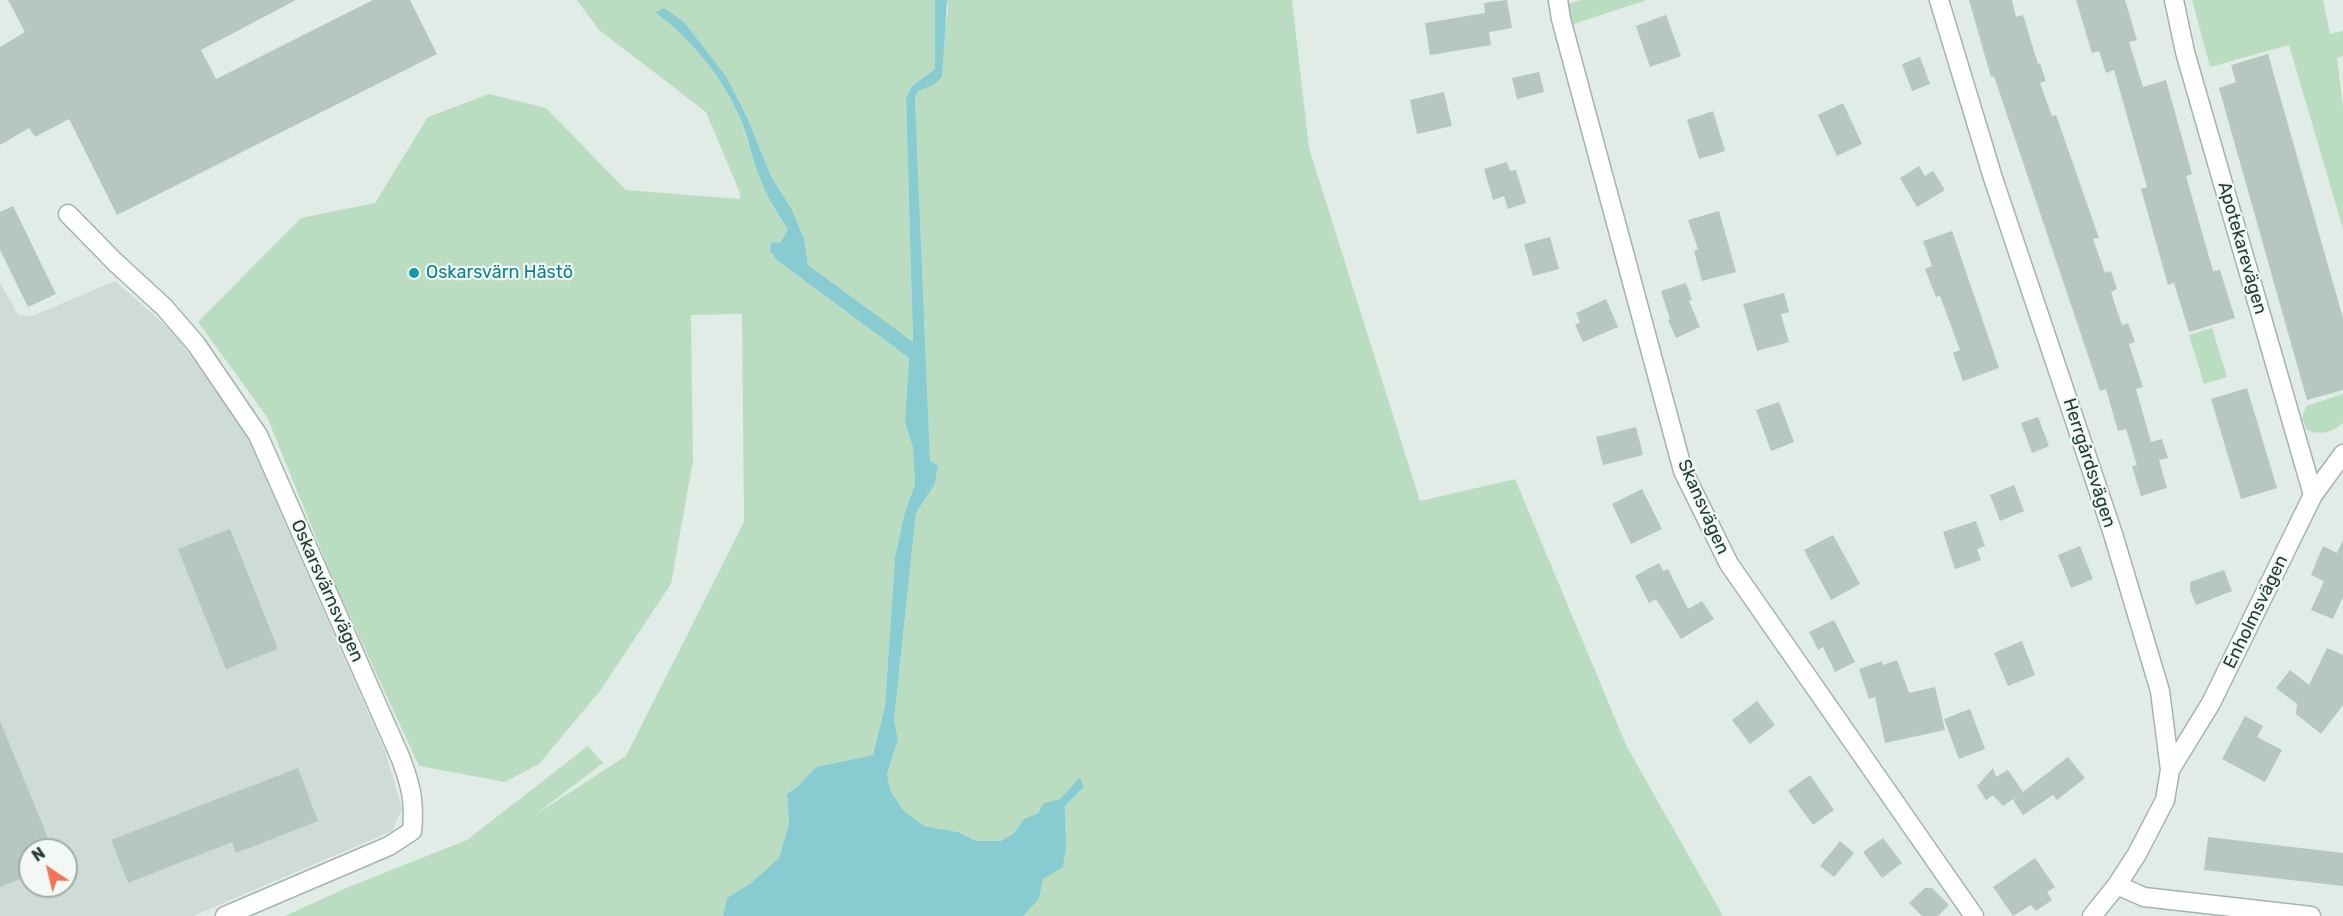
<!DOCTYPE html>
<html>
<head>
<meta charset="utf-8">
<style>
  body { margin:0 }
  #map { position:relative; width:2343px; height:916px; overflow:hidden; background:#e1ece6; font-family:Rubik,sans-serif }
  canvas { display:block }
  .north { position:absolute; left:18px; top:838px; width:60px; height:60px; box-sizing:border-box; background:#f2f8f4; border:2px solid #9eada7; border-radius:50%; rotate:325deg; font-size:16px; font-weight:700; line-height:24px; text-align:center; color:#213d33 }
  .north::after { content:''; display:block; margin:auto; width:21px; height:27px; background:#f37258; clip-path:polygon(50% 0,100% 100%,50% 72%,0 100%) }
</style>
</head>
<body>
<div id="map">
<canvas width="2343" height="916"></canvas>
<div class="north">N</div>
</div>
<script>
const c = document.querySelector('canvas').getContext('2d');
c.lineJoin = 'round';
function paint(path, color) {
  c.fillStyle = color;
  c.fill(path, 'evenodd');
}
function trace(path, color, width, dash) {
  c.strokeStyle = color;
  c.lineWidth = width;
  c.lineCap = dash ? 'butt' : 'round';
  c.setLineDash(dash || []);
  c.stroke(path);
}
function write(font, color, halo, rows, align = 'center') {
  c.font = font + ' Rubik,sans-serif';
  c.lineWidth = 4.5;
  c.setLineDash([]);
  c.textBaseline = 'middle';
  c.strokeStyle = halo;
  c.fillStyle = color;
  for (const [text, x, y, turn = 0] of rows) {
    c.save();
    c.translate(x, y);
    c.rotate((+turn || 0) * Math.PI / 180);
    c.textAlign = isNaN(turn) ? turn : align;
    if (halo) c.strokeText(text, 0, 0);
    c.fillText(text, 0, 0);
    c.restore();
  }
}
paint(new Path2D(`
  M 115,281 L 173,332 L 244,429 L 386,754 L 402,809 L 392,831 L 193,916 L 0,916 L 0,282 L 18,315 L 32,316 ZM 30,850 L 66,850 L 66,886 L 30,886 Z`), '#cfdcd5');
paint(new Path2D(`
  M 577,0 L 935,0 L 935,69 L 912,86 L 906,98 L 913,343 L 808,265 L 804,238 L 791,208 L 771,176 L 748,119 L 726,76 L 684,22 L 655,12 C 692,40 725,80 742,124 C 748,141 752,159 759,176 C 766,195 776,213 788,229 L 780,243 L 778,261 L 909,358 L 905,422 L 913,448 L 915,484 L 905,512 L 895,557 L 885,706 L 873,755 L 816,767 L 798,786 L 787,794 L 789,823 L 779,858 L 752,882 L 727,898 L 723,916 L 285,916 L 344,889 L 467,840 L 588,746 L 603,763 L 535,815 L 626,756 L 744,522 L 742,314 L 691,315 L 693,461 L 671,584 L 600,691 L 539,764 L 505,782 L 419,766 L 335,584 L 267,417 L 198,322 L 301,218 L 375,203 L 428,117 L 489,94 L 546,108 L 626,190 L 740,199 L 740,193 L 706,112 L 599,30 Z
  M 947,0 L 1292,0 L 1309,148 L 1420,501 L 1515,479 L 1627,747 L 1723,916 L 1023,916 L 1039,899 L 1043,879 L 1066,848 L 1065,806 L 1084,787 L 1080,777 L 1060,799 L 1044,803 L 1038,813 L 1024,819 L 1014,833 L 1001,841 L 976,841 L 958,832 L 924,826 L 903,810 L 890,790 L 887,774 L 898,740 L 894,721 L 916,513 L 935,484 L 938,466 L 930,460 L 915,96 L 918,91 L 932,86 L 948,11 Z
  M 1581,0 L 1647,0 L 1570,25 L 1567,4 Z
  M 2192,0 L 2323,0 L 2330,34 L 2343,31 L 2343,56 L 2337,58 L 2343,106 L 2343,229 L 2289,45 L 2210,67 Z
  M 2212,328 L 2227,377 L 2204,384 L 2189,335 Z
  M 2343,394 L 2343,423 C 2332,433 2321,435 2307,430 L 2302,418 L 2306,406 Z`), '#baddc1');
paint(new Path2D(`
  M 935,0 L 947,0 L 942,77 L 932,86 L 918,91 L 915,97 L 930,460 L 938,466 L 935,484 L 916,513 L 894,720 L 898,740 L 887,774 L 890,790 L 903,810 L 924,826 L 958,832 L 976,841 L 1001,841 L 1014,833 L 1024,819 L 1038,813 L 1044,803 L 1060,799 L 1080,777 L 1084,787 L 1065,806 L 1066,848 L 1063,867 L 1043,879 L 1039,899 L 1023,916 L 723,916 L 727,898 L 752,882 L 779,858 L 789,823 L 787,794 L 798,786 L 816,767 L 873,755 L 885,706 L 895,557 L 905,512 L 915,484 L 913,448 L 905,422 L 909,358 L 778,261 L 770,251 L 771,242 L 780,243 L 788,229 C 776,212 766,195 759,176 C 752,159 749,141 742,123 C 725,80 692,40 655,12 L 664,8 L 684,22 L 726,76 L 748,119 L 771,176 L 791,208 L 804,238 L 808,265 L 913,342 L 906,98 L 912,86 L 935,69 Z`), '#88ccd2');
paint(new Path2D(`
  M 8,0 L 296,0 L 201,50 L 216,79 L 373,0 L 410,0 L 437,54 L 117,215 L 69,119 L 35,137 L 29,128 L 0,145 L 0,47 L 25,32 Z
  M 1507,0 L 1512,28 L 1489,32 L 1491,45 L 1430,55 L 1425,23 L 1485,13 L 1484,3 Z
  M 1969,0 L 2012,0 L 2016,17 L 2023,15 L 2038,64 L 2040,63 L 2046,81 L 2040,83 L 2052,116 L 2056,115 L 2099,238 L 2093,239 L 2105,273 L 2111,271 L 2117,289 L 2111,292 L 2122,325 L 2128,323 L 2135,342 L 2129,344 L 2143,387 L 2136,389 L 2151,442 L 2162,439 L 2168,458 L 2159,460 L 2167,488 L 2141,496 L 2132,466 L 2137,465 L 2126,429 L 2118,431 L 2106,389 L 2100,391 L 1994,76 L 1991,77 Z
  M 2076,0 L 2125,0 L 2137,40 L 2129,42 L 2143,87 L 2166,80 L 2192,174 L 2186,176 L 2213,271 L 2220,270 L 2235,318 L 2189,332 L 2174,283 L 2168,285 L 2141,189 L 2147,187 L 2114,70 L 2106,73 L 2099,51 L 2092,53 Z
  M 1666,15 L 1681,56 L 1650,67 L 1636,26 Z
  M 2268,54 L 2343,318 L 2343,390 L 2307,400 L 2219,88 L 2236,82 L 2231,65 Z
  M 1920,57 L 1930,84 L 1912,91 L 1902,64 Z
  M 1539,72 L 1544,92 L 1517,99 L 1512,78 Z
  M 1444,92 L 1452,126 L 1417,134 L 1410,100 Z
  M 1843,103 L 1862,144 L 1837,156 L 1818,115 Z
  M 1713,111 L 1725,151 L 1699,159 L 1687,120 Z
  M 1507,162 L 1510,171 L 1516,170 L 1526,203 L 1508,209 L 1504,196 L 1493,200 L 1484,169 Z
  M 1919,166 L 1925,176 L 1933,171 L 1945,190 L 1917,207 L 1900,178 Z
  M 13,206 L 56,294 L 28,307 L 0,250 L 0,212 Z
  M 1719,211 L 1736,272 L 1702,281 L 1694,251 L 1698,249 L 1688,220 Z
  M 1952,231 L 1999,368 L 1963,381 L 1953,353 L 1960,350 L 1940,296 L 1936,297 L 1925,269 L 1932,266 L 1923,241 Z
  M 1550,237 L 1559,269 L 1533,276 L 1524,244 Z
  M 1686,283 L 1692,300 L 1689,301 L 1700,327 L 1676,338 L 1668,320 L 1670,319 L 1661,291 Z
  M 1784,293 L 1789,312 L 1781,314 L 1789,342 L 1757,351 L 1743,304 Z
  M 1606,299 L 1618,327 L 1583,342 L 1575,325 L 1580,322 L 1576,313 Z
  M 2247,388 L 2277,488 L 2241,499 L 2211,399 Z
  M 1779,402 L 1794,442 L 1771,451 L 1756,410 Z
  M 2038,417 L 2049,446 L 2032,453 L 2021,423 Z
  M 1636,427 L 1643,455 L 1603,465 L 1596,437 Z
  M 2014,485 L 2024,511 L 2000,521 L 1990,495 Z
  M 1642,489 L 1662,529 L 1631,544 L 1612,504 Z
  M 1976,521 L 1985,546 L 1977,549 L 1981,560 L 1955,569 L 1943,532 Z
  M 230,529 L 278,649 L 226,669 L 178,549 Z
  M 1833,535 L 1860,584 L 1831,600 L 1804,550 Z
  M 2343,540 L 2343,597 L 2333,619 L 2311,610 L 2324,581 L 2311,575 L 2323,546 L 2337,553 Z
  M 2080,546 L 2093,579 L 2071,588 L 2058,555 Z
  M 1659,563 L 1663,571 L 1668,569 L 1688,609 L 1702,601 L 1714,619 L 1681,639 L 1656,599 L 1649,603 L 1635,576 Z
  M 2224,570 L 2232,591 L 2196,605 L 2190,590 L 2190,582 Z
  M 1834,620 L 1855,662 L 1835,672 L 1823,647 L 1818,650 L 1809,632 Z
  M 2022,641 L 2035,675 L 2008,686 L 1994,653 Z
  M 2327,648 L 2343,655 L 2343,705 L 2321,734 L 2296,714 L 2297,704 L 2276,688 L 2290,670 L 2309,685 Z
  M 1897,660 L 1909,693 L 1935,687 L 1945,730 L 1885,743 L 1875,697 L 1869,699 L 1859,669 L 1882,661 L 1883,665 Z
  M 1757,701 L 1775,725 L 1750,744 L 1732,720 Z
  M 1970,709 L 1985,749 L 1959,759 L 1944,719 Z
  M 2245,716 L 2263,726 L 2257,737 L 2282,750 L 2265,782 L 2222,759 Z
  M 0,721 L 53,850 L 30,850 L 30,875 L 0,887 Z
  M 2068,757 L 2085,778 L 2057,800 L 2053,795 L 2023,815 L 2013,800 L 2021,794 L 2003,806 L 1993,795 L 1986,800 L 1977,786 L 1993,768 L 1996,777 L 2008,770 L 2023,792 Z
  M 298,768 L 318,821 L 236,853 L 232,842 L 128,883 L 111,840 Z
  M 1810,775 L 1834,810 L 1813,825 L 1788,791 Z
  M 2208,837 L 2343,853 L 2343,886 L 2204,870 Z
  M 1883,838 L 1902,863 L 1882,878 L 1863,852 Z
  M 1840,841 L 1854,853 L 1834,877 L 1820,866 Z
  M 2035,858 L 2055,887 L 2047,892 L 2052,900 L 2036,911 L 2031,905 L 2013,916 L 1993,887 Z
  M 1925,888 L 1932,888 L 1949,905 L 1938,916 L 1922,916 L 1909,903 Z`), '#b6c7bf');
const minor = new Path2D(`
  M 1558,0 L 1561,19 L 1683,471 L 1729,564 L 1974,916
  M 1939,0 L 1993,178 L 2113,534 L 2160,691 L 2170,770 L 2165,800 L 2137,854 L 2117,885 L 2092,916
  M 2174,0 L 2185,52 L 2313,495
  M 68,214 L 115,262 L 164,307 L 196,344 L 258,435 L 401,759 C 411,786 415,802 412,831 L 389,846 L 225,916
  M 2170,770 L 2211,703 L 2313,495 L 2343,454
  M 2117,885 L 2144,897 L 2311,916`);
trace(minor, '#a4b4ad', 21);
trace(minor, '#fff', 18);
for (const [x, y, r, color] of [
  [414,273,6,"#0f9aa8"]
]) {
  const dot = new Path2D();
  dot.arc(x, y, r, 0, 2 * Math.PI);
  c.fillStyle = color;
  c.fill(dot);
  trace(dot, '#f2f8f4', 2);
}
write('18px', '#213d33', '#f2f8f4', [
  ["Apotekarevägen",2242,248,74],
  ["Herrgårdsvägen",2089,463,72],
  ["Skansvägen",1703,507,66],
  ["Oskarsvärnsvägen",327,591,66],
  ["Enholmsvägen",2256,612,-64]
]);
write('18px', '#0d838f', '#f2f8f4', [
  ["Oskarsvärn Hästö",426,273]
], 'left');
</script>
</body>
</html>
